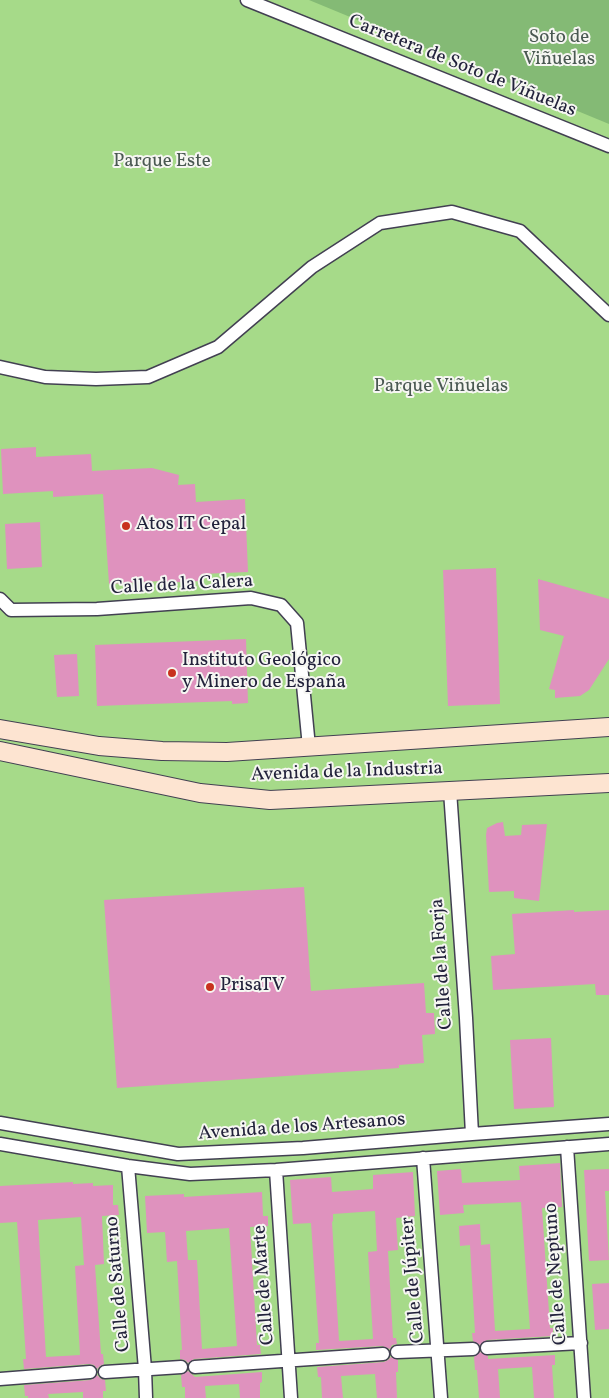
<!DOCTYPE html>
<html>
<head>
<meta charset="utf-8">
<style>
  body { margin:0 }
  canvas { display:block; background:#f5e7d6 }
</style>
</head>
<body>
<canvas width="609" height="1398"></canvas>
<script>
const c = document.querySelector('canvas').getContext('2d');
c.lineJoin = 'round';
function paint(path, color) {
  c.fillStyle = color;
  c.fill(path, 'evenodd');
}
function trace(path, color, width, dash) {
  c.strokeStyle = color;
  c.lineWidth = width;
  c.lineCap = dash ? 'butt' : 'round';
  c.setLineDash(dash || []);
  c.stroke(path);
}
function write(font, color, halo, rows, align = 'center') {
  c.font = font + ' Vollkorn,serif';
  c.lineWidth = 4;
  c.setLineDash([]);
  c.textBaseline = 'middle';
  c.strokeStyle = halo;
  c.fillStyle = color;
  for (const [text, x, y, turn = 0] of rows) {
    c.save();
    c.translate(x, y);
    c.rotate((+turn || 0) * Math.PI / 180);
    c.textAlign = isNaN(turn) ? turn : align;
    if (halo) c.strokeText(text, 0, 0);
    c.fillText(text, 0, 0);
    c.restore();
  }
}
paint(new Path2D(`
  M 0,0 L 609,0 L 609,1398 L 0,1398 Z`), '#a6da89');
paint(new Path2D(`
  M 309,0 L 609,0 L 609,124 Z`), '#84ba75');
paint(new Path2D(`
  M 36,447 L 36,457 L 91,454 L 92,471 L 152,468 L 179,475 L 178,485 L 195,484 L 196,502 L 245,499 L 248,572 L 201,574 L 201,581 L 161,583 L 161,581 L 109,584 L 103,494 L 53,497 L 53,491 L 3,494 L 1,449 Z
  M 40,522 L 42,567 L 7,569 L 5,524 Z
  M 496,568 L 500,704 L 448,706 L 443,570 Z
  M 538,579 L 609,599 L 609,659 L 589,690 L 580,696 L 555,698 L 555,690 L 549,689 L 564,636 L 540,630 Z
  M 246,639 L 248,703 L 232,704 L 232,701 L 97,706 L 95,645 Z
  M 77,654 L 79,696 L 57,697 L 54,655 Z
  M 503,822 L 505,836 L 521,835 L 522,825 L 547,824 L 539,901 L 514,898 L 514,891 L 489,892 L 486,835 L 487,828 L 497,823 Z
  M 304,887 L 311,991 L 424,983 L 426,1013 L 434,1013 L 435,1034 L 422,1035 L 424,1063 L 399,1065 L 399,1068 L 117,1088 L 104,900 Z
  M 574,910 L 574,912 L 609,910 L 609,995 L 596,995 L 595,984 L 493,990 L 491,956 L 515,954 L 512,914 Z
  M 551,1038 L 554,1107 L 514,1109 L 510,1040 Z
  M 560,1163 L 562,1207 L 542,1208 L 550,1328 L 553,1328 L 553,1336 L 487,1340 L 480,1345 L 473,1341 L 472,1333 L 475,1333 L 470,1245 L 460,1246 L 459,1226 L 480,1224 L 481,1245 L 490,1244 L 495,1331 L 530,1329 L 521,1202 L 463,1205 L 464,1213 L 440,1215 L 437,1171 L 461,1169 L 462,1183 L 520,1180 L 519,1166 Z
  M 609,1169 L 609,1191 L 605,1191 L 609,1260 L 589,1261 L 584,1170 Z
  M 413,1172 L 415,1216 L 396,1218 L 398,1250 L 388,1251 L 393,1338 L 396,1338 L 397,1344 L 392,1345 L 390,1349 L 382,1346 L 316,1350 L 316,1343 L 319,1343 L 311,1223 L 293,1224 L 290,1180 L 331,1177 L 332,1192 L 373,1189 L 373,1175 ZM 375,1211 L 377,1251 L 368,1252 L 373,1339 L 339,1341 L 332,1222 L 333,1221 L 333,1214 Z
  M 73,1182 L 73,1184 L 93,1183 L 93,1186 L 113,1185 L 113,1205 L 118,1205 L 119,1215 L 102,1216 L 104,1264 L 95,1265 L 101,1354 L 103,1354 L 104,1364 L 100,1366 L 97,1369 L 94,1365 L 89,1364 L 24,1369 L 23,1359 L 26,1359 L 17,1222 L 0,1223 L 0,1186 ZM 81,1217 L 84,1265 L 75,1266 L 80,1355 L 46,1357 L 38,1220 Z
  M 262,1192 L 263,1216 L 268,1216 L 268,1226 L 250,1227 L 257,1345 L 260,1345 L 261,1354 L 194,1359 L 188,1363 L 185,1360 L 180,1359 L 180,1350 L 182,1350 L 177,1261 L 167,1262 L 165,1232 L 147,1233 L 145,1196 L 184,1194 L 184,1197 ZM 229,1228 L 237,1346 L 202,1349 L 197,1260 L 188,1260 L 186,1231 Z
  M 609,1283 L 609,1329 L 595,1330 L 592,1284 Z
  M 480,1352 L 488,1356 L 488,1359 L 555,1355 L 555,1365 L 552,1365 L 554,1398 L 534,1398 L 532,1367 L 498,1369 L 500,1398 L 479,1398 L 477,1370 L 475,1370 L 474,1357 Z
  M 391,1357 L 398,1360 L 398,1372 L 396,1372 L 397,1398 L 377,1398 L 375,1374 L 341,1376 L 343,1398 L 322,1398 L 321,1377 L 318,1377 L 317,1367 L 384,1362 L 388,1360 Z
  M 188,1371 L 195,1377 L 262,1372 L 262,1382 L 260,1383 L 260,1398 L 240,1398 L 239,1384 L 205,1386 L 206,1398 L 185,1398 L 185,1387 L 182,1387 L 181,1375 Z
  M 97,1375 L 101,1379 L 105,1380 L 106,1391 L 103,1391 L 103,1398 L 83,1398 L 83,1392 L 48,1394 L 49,1398 L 28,1398 L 28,1396 L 25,1396 L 24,1385 L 91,1380 Z`), '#df92be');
const street = new Path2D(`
  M 247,0 L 609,146
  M 0,367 L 45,377 L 96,379 L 148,377 L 218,347 L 312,267 L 380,223 L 452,212 L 520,231 L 609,315
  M 0,599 L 11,610 L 97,609 L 251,598 L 281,605 L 297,623 L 309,747
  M 450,791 L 466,1018 L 472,1134
  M 0,1123 L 178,1154 L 303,1148 L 472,1134 L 609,1124
  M 0,1144 L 128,1166 L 190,1174 L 276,1170 L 609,1144
  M 567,1147 L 584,1398
  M 423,1158 L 441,1398
  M 128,1166 L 145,1369 L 146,1398
  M 276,1170 L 291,1398
  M 487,1348 L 581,1343
  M 397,1352 L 473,1349
  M 195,1367 L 383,1354
  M 105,1372 L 181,1367
  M 0,1379 L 90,1372`);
const secondary = new Path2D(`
  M 0,729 L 99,746 L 162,751 L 227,752 L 609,727
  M 0,751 L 200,793 L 270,800 L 609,783`);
trace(street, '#424052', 15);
trace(secondary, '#424052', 20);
trace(street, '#fff', 12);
trace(secondary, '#fde4d1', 18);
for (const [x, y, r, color] of [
  [126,526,5,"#c8321e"],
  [172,673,5,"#c8321e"],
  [210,987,5,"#c8321e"]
]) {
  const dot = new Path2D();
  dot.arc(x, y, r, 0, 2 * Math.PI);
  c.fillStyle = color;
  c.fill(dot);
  trace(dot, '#f6f6f2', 2);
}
write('19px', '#4a5952', '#f6f6f2', [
  ["Soto de",559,39],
  ["Viñuelas",559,61],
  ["Parque Este",162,163],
  ["Parque Viñuelas",441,388]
]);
write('19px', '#22223b', '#f6f6f2', [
  ["Carretera de Soto de Viñuelas",462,67,22],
  ["Calle de la Calera",182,586,-3],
  ["Avenida de la Industria",347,773,-2],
  ["Calle de la Forja",443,964,-94],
  ["Avenida de los Artesanos",302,1128,-4],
  ["Calle de Neptuno",557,1274,-94],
  ["Calle de Júpiter",414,1280,-95],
  ["Calle de Saturno",119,1284,-95],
  ["Calle de Marte",265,1285,-94]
]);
write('19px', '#22223b', '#f6f6f2', [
  ["Atos IT Cepal",136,526],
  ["Instituto Geológico",182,662],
  ["y Minero de España",182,684],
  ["PrisaTV",220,987]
], 'left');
</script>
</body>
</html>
